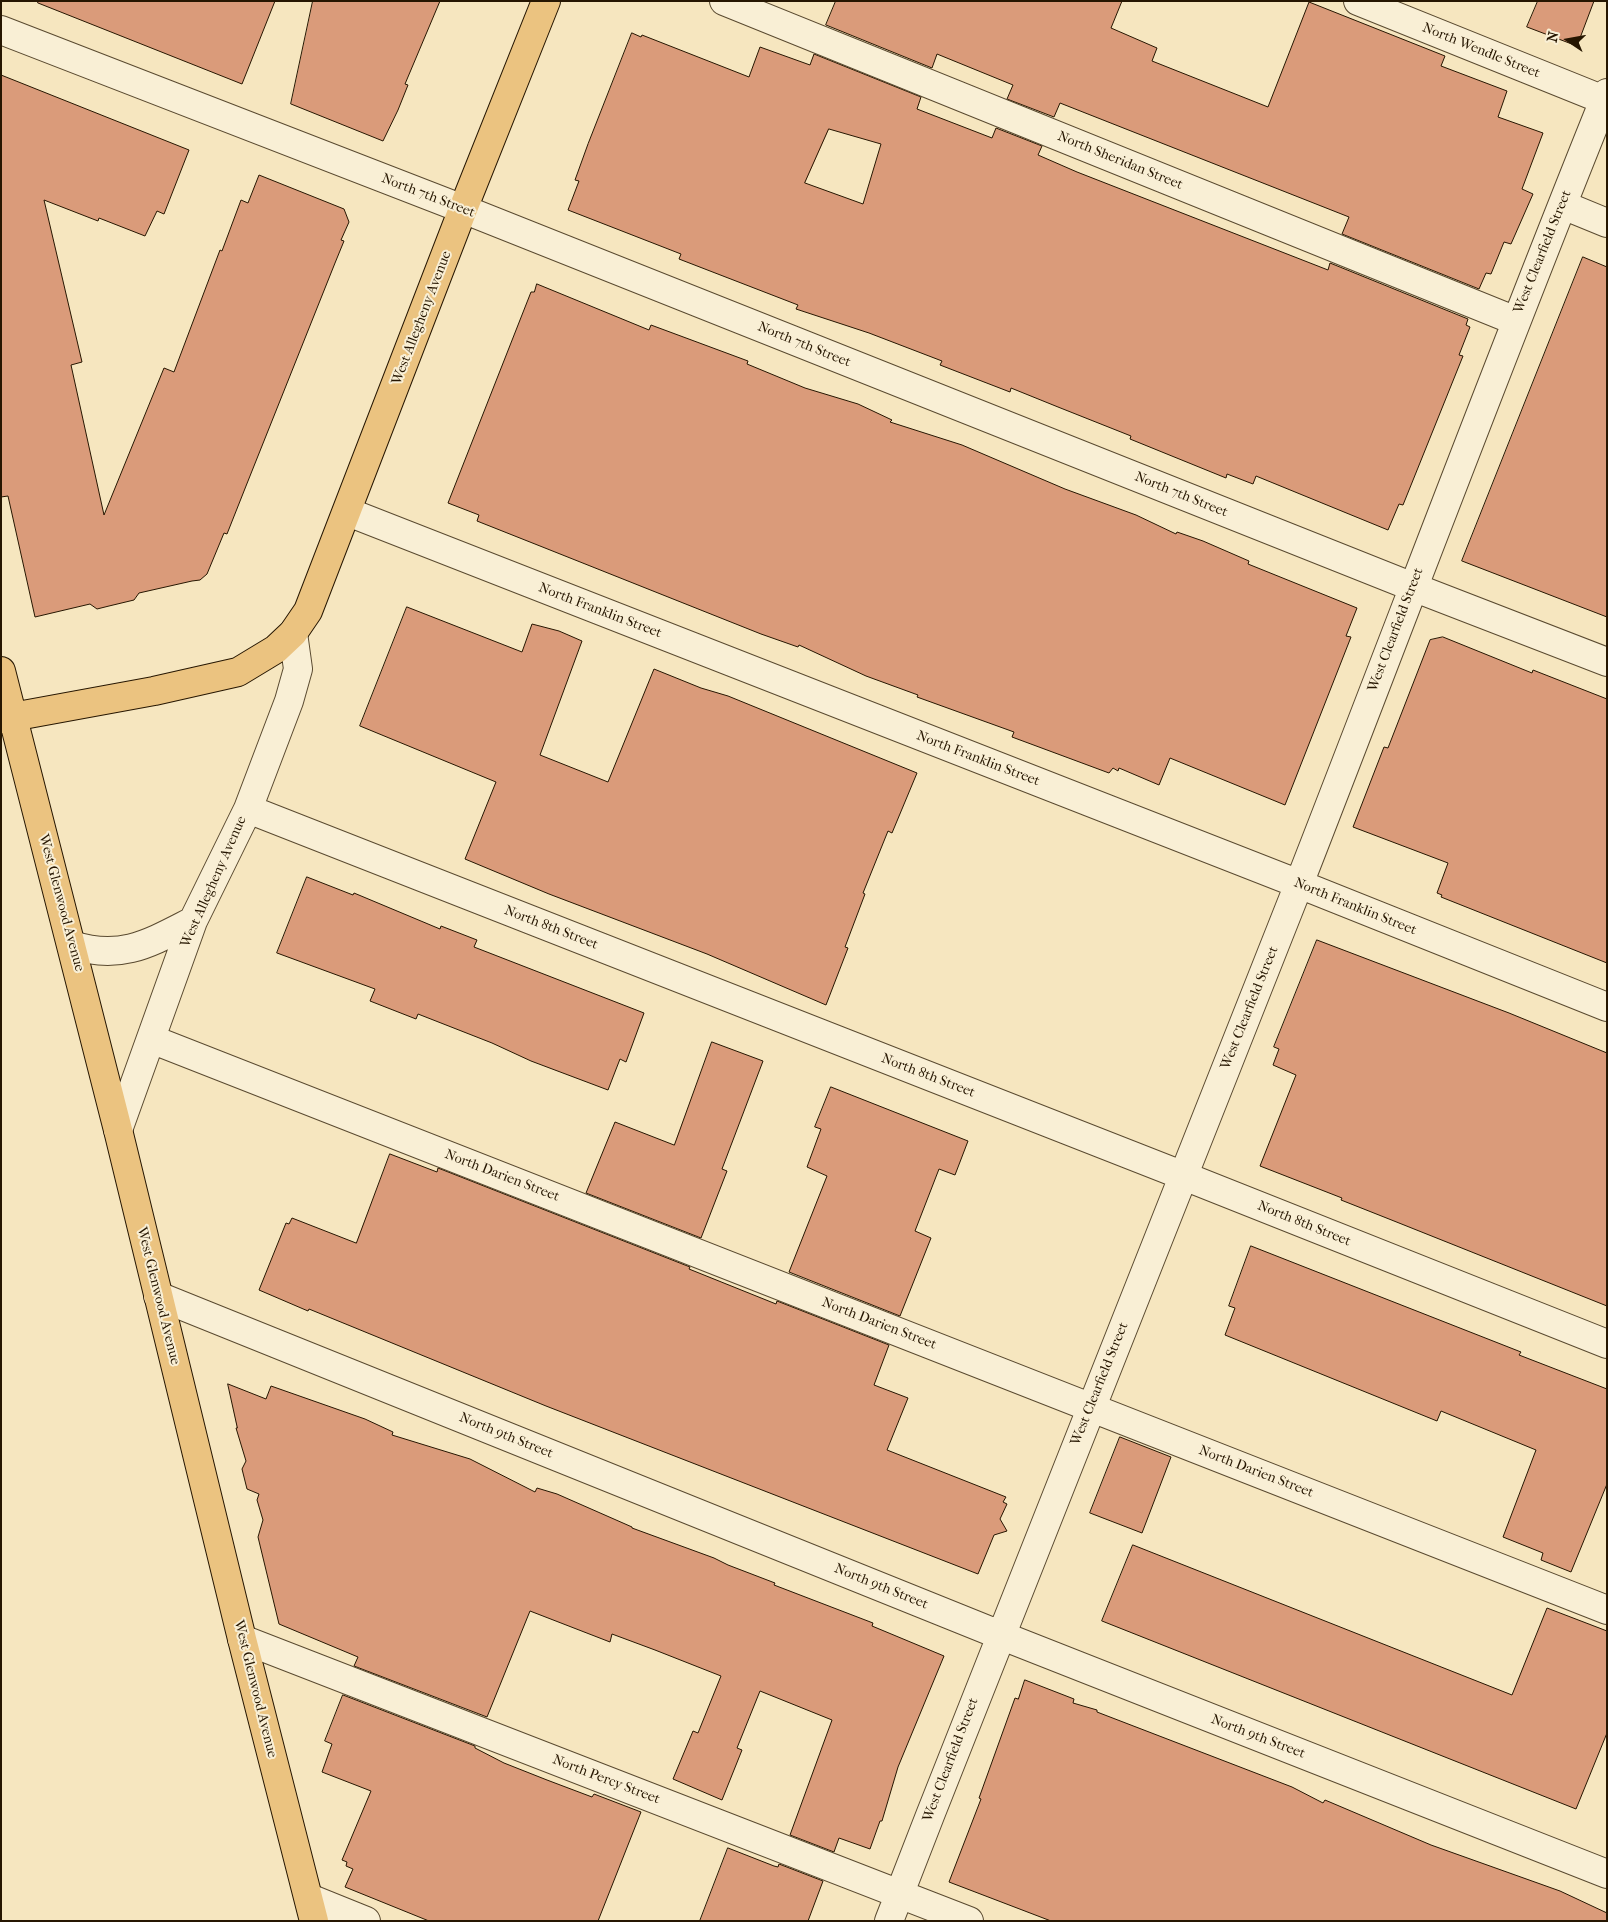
<!DOCTYPE html>
<html>
<head>
<meta charset="utf-8">
<style>
  body { margin:0 }
  #map { position:relative; width:1608px; height:1922px; overflow:hidden; background:#f6e6bf; font-family:"IM FELL French Canon",serif }
  canvas { display:block }
  .frame { position:absolute; inset:0; border:2px solid #261601; pointer-events:none }
  .north { position:absolute; left:1543px; top:15px; width:50px; height:50px; -webkit-text-stroke:4px #f9efd5; paint-order:stroke; rotate:282deg; font-size:14px; font-weight:700; line-height:20px; text-align:center; color:#261601 }
  .north::after { content:''; display:block; margin:auto; width:18px; height:22px; background:#261601; clip-path:polygon(50% 0,100% 100%,50% 72%,0 100%) }
</style>
</head>
<body>
<div id="map">
<canvas width="1608" height="1922"></canvas>
<div class="frame"></div>
<div class="north">N</div>
</div>
<script>
const c = document.querySelector('canvas').getContext('2d');
c.lineJoin = 'round';
function paint(path, color) {
  c.fillStyle = color;
  c.fill(path, 'evenodd');
}
function trace(path, color, width, dash) {
  c.strokeStyle = color;
  c.lineWidth = width;
  c.lineCap = dash ? 'butt' : 'round';
  c.setLineDash(dash || []);
  c.stroke(path);
}
function write(font, color, halo, rows, align = 'center') {
  c.font = font + ' "IM FELL French Canon",serif';
  c.lineWidth = 4;
  c.setLineDash([]);
  c.textBaseline = 'middle';
  c.strokeStyle = halo;
  c.fillStyle = color;
  for (const [text, x, y, turn = 0] of rows) {
    c.save();
    c.translate(x, y);
    c.rotate((+turn || 0) * Math.PI / 180);
    c.textAlign = isNaN(turn) ? turn : align;
    if (halo) c.strokeText(text, 0, 0);
    c.fillText(text, 0, 0);
    c.restore();
  }
}
const building = new Path2D(`
  M 38,1 L 275,1 L 242,84 L 38,3 Z
  M 313,1 L 440,1 L 405,84 L 408,85 L 398,110 L 383,141 L 291,104 Z
  M 836,1 L 1122,1 L 1111,28 L 1157,48 L 1152,61 L 1268,107 L 1309,2 L 1445,56 L 1441,66 L 1507,91 L 1498,117 L 1543,133 L 1522,189 L 1533,194 L 1511,244 L 1504,242 L 1491,274 L 1486,273 L 1479,289 L 1342,234 L 1349,217 L 1060,103 L 1054,117 L 1007,99 L 1013,85 L 937,54 L 932,68 L 826,25 Z
  M 1538,1 L 1594,1 L 1577,46 L 1527,27 Z
  M 632,33 L 641,37 L 642,35 L 749,77 L 760,47 L 810,65 L 814,54 L 921,97 L 917,109 L 992,138 L 996,128 L 1042,146 L 1038,155 L 1077,172 L 1328,270 L 1330,263 L 1468,319 L 1466,325 L 1470,327 L 1459,355 L 1463,356 L 1403,505 L 1399,504 L 1388,530 L 1256,476 L 1253,484 L 1227,474 L 1226,478 L 1130,439 L 1131,436 L 1058,407 L 1011,388 L 1010,392 L 940,365 L 942,361 L 869,333 L 796,309 L 798,305 L 679,259 L 681,254 L 568,210 L 579,181 L 575,180 L 588,144 ZM 829,129 L 881,144 L 863,204 L 805,183 Z
  M 1,75 L 189,150 L 164,214 L 157,211 L 145,236 L 99,218 L 98,221 L 44,200 L 82,362 L 71,365 L 104,515 L 164,368 L 174,372 L 220,250 L 222,251 L 241,200 L 248,203 L 259,175 L 344,209 L 349,222 L 341,240 L 344,241 L 335,263 L 246,486 L 227,534 L 224,533 L 207,574 L 200,580 L 192,581 L 139,593 L 134,600 L 109,606 L 97,609 L 90,604 L 35,617 L 8,496 L 1,497 Z
  M 1583,257 L 1607,267 L 1607,617 L 1462,561 Z
  M 537,284 L 649,330 L 651,325 L 748,361 L 747,364 L 805,388 L 858,404 L 892,420 L 890,422 L 962,445 L 1065,489 L 1136,515 L 1176,534 L 1177,532 L 1203,541 L 1249,561 L 1248,564 L 1357,608 L 1346,636 L 1351,637 L 1285,805 L 1170,758 L 1159,785 L 1119,768 L 1118,771 L 1113,768 L 1109,773 L 1012,737 L 1014,732 L 917,697 L 918,695 L 866,676 L 799,645 L 798,647 L 761,634 L 540,546 L 477,521 L 479,515 L 448,503 L 531,292 L 534,292 Z
  M 407,607 L 522,652 L 532,624 L 559,631 L 582,641 L 540,755 L 608,782 L 654,669 L 701,688 L 728,696 L 917,773 L 892,833 L 888,831 L 863,893 L 865,894 L 845,947 L 848,948 L 826,1005 L 707,954 L 549,894 L 465,859 L 496,782 L 360,726 Z
  M 1443,637 L 1532,673 L 1533,670 L 1607,699 L 1607,963 L 1441,897 L 1442,895 L 1437,893 L 1448,863 L 1353,827 L 1384,747 L 1388,748 L 1430,640 Z
  M 307,877 L 353,895 L 354,893 L 440,929 L 441,926 L 477,940 L 474,947 L 644,1013 L 626,1062 L 620,1059 L 608,1090 L 531,1061 L 492,1043 L 418,1014 L 416,1019 L 370,1001 L 375,989 L 277,953 Z
  M 1317,940 L 1509,1013 L 1607,1053 L 1607,1306 L 1389,1219 L 1341,1200 L 1342,1198 L 1260,1166 L 1296,1075 L 1273,1065 L 1279,1049 L 1274,1047 Z
  M 712,1042 L 763,1061 L 722,1169 L 727,1171 L 701,1238 L 586,1193 L 615,1122 L 674,1145 Z
  M 831,1087 L 968,1141 L 955,1175 L 939,1169 L 915,1231 L 931,1238 L 900,1316 L 789,1272 L 827,1176 L 807,1167 L 821,1129 L 815,1127 Z
  M 390,1154 L 437,1172 L 438,1168 L 690,1267 L 689,1269 L 776,1304 L 777,1301 L 889,1345 L 874,1385 L 908,1398 L 887,1450 L 1006,1497 L 1003,1502 L 1007,1504 L 1000,1519 L 1007,1531 L 994,1535 L 978,1574 L 546,1406 L 309,1309 L 308,1311 L 259,1290 L 286,1223 L 289,1224 L 292,1218 L 356,1243 Z
  M 1251,1246 L 1521,1352 L 1519,1355 L 1607,1389 L 1607,1484 L 1571,1572 L 1541,1560 L 1543,1553 L 1503,1537 L 1536,1450 L 1441,1411 L 1437,1421 L 1225,1335 L 1235,1308 L 1229,1306 Z
  M 228,1384 L 266,1399 L 271,1386 L 365,1419 L 393,1432 L 392,1435 L 470,1459 L 535,1492 L 537,1488 L 557,1494 L 632,1527 L 632,1528 L 714,1558 L 728,1565 L 775,1583 L 774,1585 L 873,1623 L 872,1626 L 944,1656 L 898,1767 L 882,1821 L 880,1821 L 870,1849 L 839,1838 L 834,1852 L 790,1835 L 832,1720 L 760,1691 L 737,1748 L 742,1750 L 722,1800 L 673,1779 L 693,1731 L 698,1733 L 721,1676 L 655,1650 L 612,1634 L 610,1642 L 530,1611 L 487,1717 L 354,1666 L 358,1657 L 279,1624 L 258,1537 L 263,1520 L 257,1500 L 259,1494 L 247,1489 L 242,1469 L 246,1461 L 236,1428 L 237,1428 Z
  M 1120,1437 L 1171,1457 L 1142,1533 L 1090,1513 Z
  M 1133,1545 L 1512,1695 L 1547,1608 L 1607,1631 L 1607,1733 L 1576,1809 L 1102,1621 Z
  M 1025,1680 L 1074,1699 L 1073,1703 L 1097,1710 L 1097,1712 L 1292,1787 L 1323,1803 L 1325,1800 L 1431,1845 L 1560,1891 L 1607,1913 L 1607,1921 L 1051,1921 L 949,1882 L 981,1799 L 979,1798 L 1015,1698 L 1018,1699 Z
  M 343,1695 L 475,1746 L 475,1748 L 504,1763 L 547,1780 L 592,1797 L 594,1794 L 641,1812 L 598,1921 L 429,1921 L 345,1887 L 353,1869 L 346,1866 L 347,1862 L 342,1860 L 371,1791 L 322,1772 L 332,1744 L 325,1741 Z
  M 728,1848 L 774,1866 L 778,1867 L 779,1864 L 823,1881 L 808,1921 L 700,1921 Z`);
paint(building, '#da9b7a');
trace(building, '#261601', 1);
const minor = new Path2D(`
  M 724,1 L 1516,321
  M 1358,1 L 1604,100
  M 1,30 L 463,209 L 1413,587 L 1607,662
  M 1563,205 L 1607,223
  M 348,512 L 1299,884 L 1607,1007
  M 248,809 L 1184,1176 L 1607,1344
  M 72,945 C 121,961 150,943 193,921
  M 151,1039 L 1607,1610
  M 118,1130 L 193,921 L 248,809 L 289,701 L 298,669 L 293,633
  M 158,1296 L 1000,1635 L 1607,1874
  M 242,1639 L 969,1921
  M 309,1898 L 366,1921
  M 889,1921 C 1023,1574 1165,1230 1299,884 C 1402,620 1501,355 1607,93`);
const major = new Path2D(`
  M 1,671 L 118,1130 L 242,1639 L 314,1921
  M 1,719 L 154,691 L 238,672 L 276,649 L 293,633 L 308,611 L 463,209 L 546,1`);
trace(minor, '#5a4a30', 30);
trace(major, '#261601', 30);
trace(minor, '#f9efd5', 28);
trace(major, '#ebc380', 28);
write('14px', '#261601', '#f9efd5', [
  ["North Wendle Street",1481,51,22],
  ["North Sheridan Street",1120,161,22],
  ["North 7th Street",428,196,21],
  ["West Clearfield Street",1543,252,-68],
  ["West Allegheny Avenue",422,318,-69],
  ["North 7th Street",804,345,22],
  ["North 7th Street",1181,495,22],
  ["North Franklin Street",600,611,21],
  ["West Clearfield Street",1396,630,-69],
  ["North Franklin Street",978,759,21],
  ["West Allegheny Avenue",214,882,-66],
  ["West Glenwood Avenue",61,903,75],
  ["North Franklin Street",1355,907,22],
  ["North 8th Street",551,928,21],
  ["West Clearfield Street",1250,1008,-68],
  ["North 8th Street",928,1076,21],
  ["North Darien Street",502,1176,21],
  ["North 8th Street",1304,1224,22],
  ["West Glenwood Avenue",158,1296,76],
  ["North Darien Street",879,1324,21],
  ["West Clearfield Street",1100,1384,-68],
  ["North 9th Street",506,1436,22],
  ["North Darien Street",1256,1472,21],
  ["North 9th Street",881,1587,22],
  ["West Glenwood Avenue",255,1689,76],
  ["North 9th Street",1258,1737,21],
  ["West Clearfield Street",951,1760,-69],
  ["North Percy Street",606,1780,21]
]);
</script>
</body>
</html>
